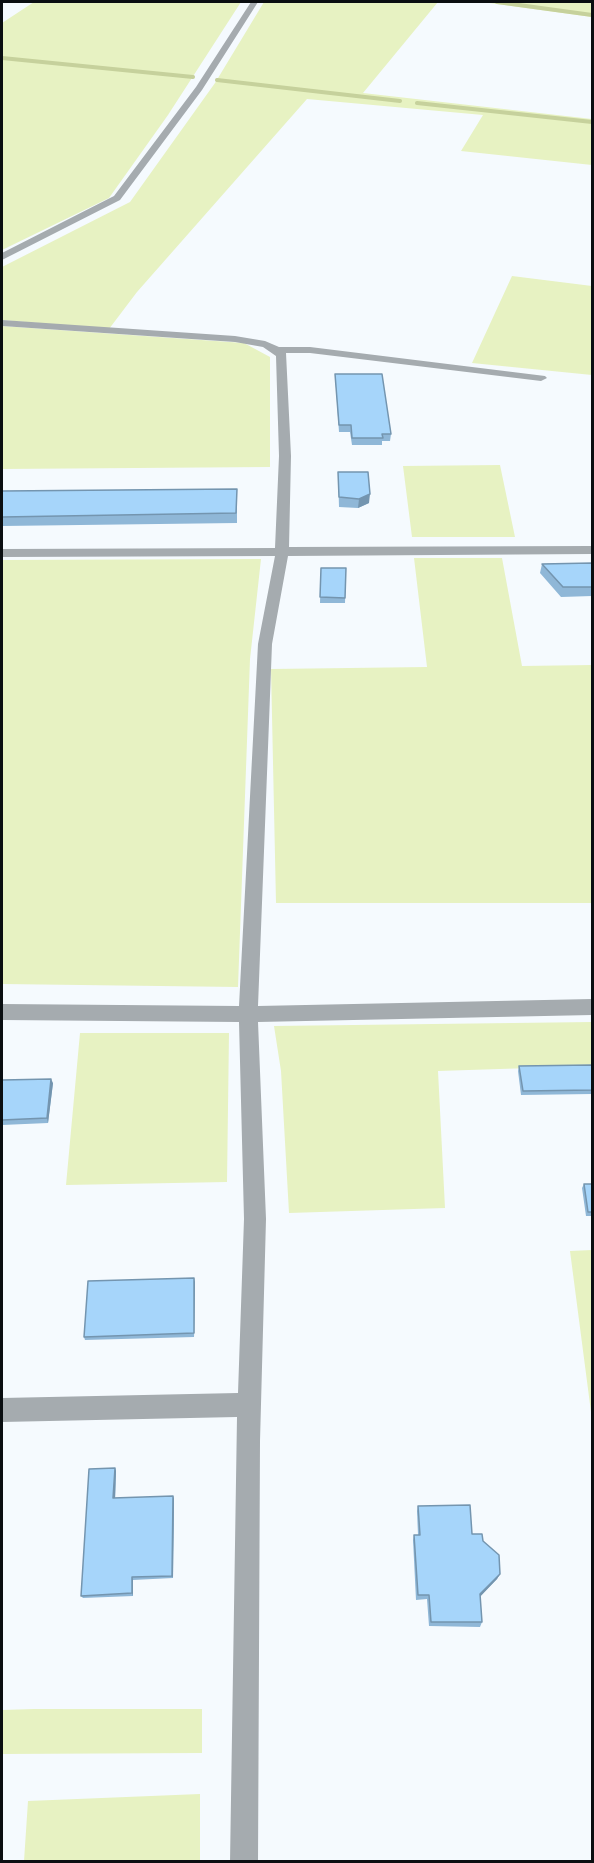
<!DOCTYPE html>
<html>
<head>
<meta charset="utf-8">
<style>
  body { margin:0 }
  #map { position:relative; width:594px; height:1863px; overflow:hidden; background:#f5fafe; font-family:"Public Sans",sans-serif }
  canvas { display:block }
  .frame { position:absolute; inset:0; border:3px solid #0a0e11; pointer-events:none }
</style>
</head>
<body>
<div id="map">
<canvas width="594" height="1863"></canvas>
<div class="frame"></div>
</div>
<script>
const c = document.querySelector('canvas').getContext('2d');
c.lineJoin = 'round';
function paint(path, color) {
  c.fillStyle = color;
  c.fill(path, 'evenodd');
}
function trace(path, color, width, dash) {
  c.strokeStyle = color;
  c.lineWidth = width;
  c.lineCap = dash ? 'butt' : 'round';
  c.setLineDash(dash || []);
  c.stroke(path);
}
paint(new Path2D(`
  M 34,2 L 241,2 L 168,115 L 109,198 L 2,250 L 2,23 Z
  M 264,2 L 438,2 L 363,93 L 592,119 L 592,165 L 461,151 L 483,115 L 307,99 L 137,292 L 109,329 L 2,320 L 2,267 L 130,202 L 215,83 Z
  M 482,2 L 592,2 L 592,17 Z
  M 512,276 L 592,286 L 592,375 L 472,363 Z
  M 2,326 L 244,343 L 270,357 L 270,467 L 2,469 Z
  M 500,465 L 515,537 L 412,537 L 403,466 Z
  M 414,558 L 502,558 L 522,666 L 592,665 L 592,903 L 276,903 L 271,669 L 427,667 Z
  M 261,559 L 250,659 L 238,987 L 2,984 L 2,560 Z
  M 592,1022 L 592,1066 L 438,1071 L 445,1208 L 289,1213 L 281,1071 L 274,1026 Z
  M 80,1033 L 229,1033 L 227,1182 L 66,1185 Z
  M 592,1250 L 592,1412 L 591,1412 L 570,1251 Z
  M 34,1709 L 202,1709 L 202,1753 L 2,1754 L 2,1710 Z
  M 200,1794 L 200,1861 L 24,1861 L 28,1801 Z`), '#e7f2c2');
trace(new Path2D(`
  M 497,2 L 592,15
  M 2,58 L 193,77
  M 217,80 L 400,101
  M 417,103 L 592,122`), '#c6d19c', 4);
paint(new Path2D(`
  M 251,2 L 258,2 L 202,90 L 120,200 L 2,260 L 2,253 L 114,196 L 196,87 Z
  M 2,320 L 235,336 L 265,341 L 279,347 L 310,347 L 545,376 L 547,378 L 541,381 L 310,353 L 286,353 L 291,456 L 289,547 L 592,546 L 592,554 L 288,556 L 272,644 L 258,1006 L 592,999 L 592,1015 L 258,1022 L 266,1219 L 260,1441 L 258,1862 L 230,1862 L 237,1417 L 2,1422 L 2,1398 L 238,1393 L 244,1219 L 239,1022 L 2,1020 L 2,1004 L 239,1006 L 258,644 L 275,556 L 2,557 L 2,549 L 275,548 L 279,456 L 276,356 L 263,347 L 235,342 L 2,326 Z`), '#a5abaf');
paint(new Path2D(`
  M 335,374 L 391,434 L 390,441 L 382,441 L 382,445 L 352,445 L 350,432 L 339,432 Z
  M 338,472 L 369,503 L 358,508 L 339,507 Z
  M 237,489 L 237,523 L 2,526 L 2,491 Z
  M 592,563 L 592,596 L 561,597 L 540,573 L 542,564 Z
  M 321,568 L 346,568 L 345,603 L 320,603 Z
  M 592,1065 L 592,1094 L 521,1095 L 518,1071 L 519,1066 Z
  M 2,1080 L 53,1083 L 48,1123 L 2,1125 Z
  M 584,1184 L 592,1184 L 592,1216 L 586,1216 L 582,1188 Z
  M 195,1282 L 194,1337 L 85,1340 L 84,1337 Z
  M 115,1468 L 116,1471 L 115,1498 L 173,1496 L 174,1499 L 173,1578 L 133,1580 L 133,1596 L 83,1598 L 81,1596 Z
  M 418,1506 L 472,1534 L 483,1541 L 500,1574 L 497,1579 L 480,1596 L 482,1622 L 480,1627 L 429,1626 L 427,1599 L 416,1600 L 413,1540 L 414,1535 L 418,1535 L 417,1511 Z`), '#8fb7d7');
paint(new Path2D(`
  M 370,494 L 369,503 L 358,508 L 359,499 Z
  M 51,1079 L 53,1083 L 48,1123 L 47,1118 Z
  M 194,1278 L 195,1282 L 194,1337 Z
  M 115,1468 L 116,1471 L 115,1501 L 113,1498 Z
  M 173,1496 L 174,1499 L 173,1578 L 172,1576 Z
  M 500,1574 L 497,1579 L 478,1599 L 480,1594 Z
  M 132,1577 L 133,1580 L 133,1596 L 132,1593 Z`), '#7495af');
const building = new Path2D(`
  M 335,374 L 382,374 L 391,434 L 382,434 L 383,438 L 352,438 L 351,425 L 339,425 Z
  M 338,472 L 368,472 L 370,494 L 359,499 L 339,497 Z
  M 237,489 L 236,513 L 2,517 L 2,491 Z
  M 592,563 L 592,587 L 563,587 L 542,564 Z
  M 321,568 L 346,568 L 345,598 L 320,597 Z
  M 592,1065 L 592,1090 L 523,1091 L 519,1066 Z
  M 51,1079 L 47,1118 L 2,1120 L 2,1080 Z
  M 584,1184 L 592,1184 L 592,1212 L 588,1212 Z
  M 194,1278 L 194,1333 L 84,1337 L 88,1281 Z
  M 115,1468 L 113,1498 L 173,1496 L 172,1576 L 132,1577 L 132,1593 L 81,1596 L 89,1469 Z
  M 470,1505 L 472,1534 L 482,1534 L 483,1541 L 499,1555 L 500,1574 L 480,1594 L 482,1622 L 431,1622 L 429,1595 L 418,1595 L 414,1535 L 420,1535 L 418,1506 Z`);
paint(building, '#a6d5fa');
trace(building, '#7495af', 1.5);
</script>
</body>
</html>
